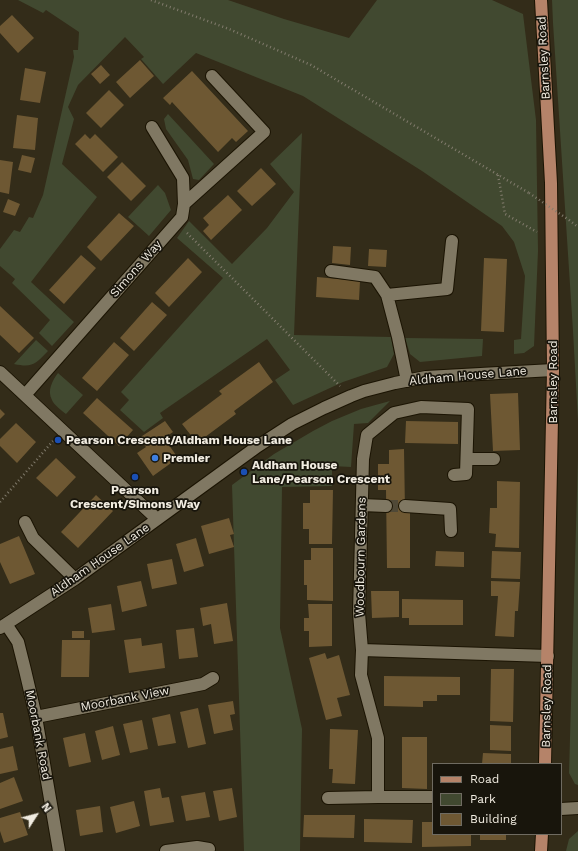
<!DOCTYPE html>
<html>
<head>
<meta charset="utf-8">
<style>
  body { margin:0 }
  #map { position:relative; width:578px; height:851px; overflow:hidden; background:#332c19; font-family:"Work Sans",sans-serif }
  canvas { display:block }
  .legend { position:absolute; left:432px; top:763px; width:130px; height:72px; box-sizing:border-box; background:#18150c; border:1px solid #6f6b61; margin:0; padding:5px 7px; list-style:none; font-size:12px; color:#f1ece1 }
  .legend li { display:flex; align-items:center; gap:8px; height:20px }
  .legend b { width:20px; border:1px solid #6f6b61 }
  .north { position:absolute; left:16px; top:795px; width:40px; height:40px; -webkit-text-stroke:3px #18150c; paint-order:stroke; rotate:54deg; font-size:11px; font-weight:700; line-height:16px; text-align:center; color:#f1ece1 }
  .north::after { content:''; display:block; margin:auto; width:14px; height:18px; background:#f1ece1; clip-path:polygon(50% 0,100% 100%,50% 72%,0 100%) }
</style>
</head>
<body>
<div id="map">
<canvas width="578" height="851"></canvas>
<ul class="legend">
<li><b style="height:5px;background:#b58369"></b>Road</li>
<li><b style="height:11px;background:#414930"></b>Park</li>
<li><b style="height:11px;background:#6e5833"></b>Building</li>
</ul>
<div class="north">N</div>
</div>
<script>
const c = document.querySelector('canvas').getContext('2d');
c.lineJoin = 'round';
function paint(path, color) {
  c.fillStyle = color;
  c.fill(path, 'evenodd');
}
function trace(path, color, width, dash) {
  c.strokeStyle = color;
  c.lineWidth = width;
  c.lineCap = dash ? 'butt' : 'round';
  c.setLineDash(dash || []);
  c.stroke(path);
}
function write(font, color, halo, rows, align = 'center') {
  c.font = font + ' "Work Sans",sans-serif';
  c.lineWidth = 3.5;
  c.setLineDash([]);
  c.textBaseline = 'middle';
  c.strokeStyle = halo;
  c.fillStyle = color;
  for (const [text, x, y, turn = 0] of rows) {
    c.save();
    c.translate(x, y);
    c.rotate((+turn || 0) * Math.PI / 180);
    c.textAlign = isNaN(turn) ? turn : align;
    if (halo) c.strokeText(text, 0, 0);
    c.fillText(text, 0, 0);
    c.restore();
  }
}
paint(new Path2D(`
  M 18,0 L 228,0 L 284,19 L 349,38 L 377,0 L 492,0 L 523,14 L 536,120 L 538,251 L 534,346 L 524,353 L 514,354 L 514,340 L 521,339 L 525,276 L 514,242 L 502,226 L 422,171 L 303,96 L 196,53 L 163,84 L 141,59 L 144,57 L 125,37 L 78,85 L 68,107 L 74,119 L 62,164 L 97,197 L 31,282 L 74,322 L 52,346 L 39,333 L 50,320 L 12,283 L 15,279 L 0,266 L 0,249 L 14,230 L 20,232 L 29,217 L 33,218 L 43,195 L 63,106 L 74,57 L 73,50 L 78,50 L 79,32 L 46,10 L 43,13 Z
  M 552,0 L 578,0 L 578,421 L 573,331 L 553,23 Z
  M 168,114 L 214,164 L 199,180 L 193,179 L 188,160 L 166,129 L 164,119 Z
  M 302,133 L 294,335 L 391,337 L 394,354 L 387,367 L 343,382 L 293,405 L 275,380 L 290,370 L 267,339 L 160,413 L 163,418 L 144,432 L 120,410 L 129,400 L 121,392 L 223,278 L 177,238 L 189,221 L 232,264 L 267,228 L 294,192 L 270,164 Z
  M 158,185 L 165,193 L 171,210 L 149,236 L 128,217 Z
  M 405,338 L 483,339 L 482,356 L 420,362 L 410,354 Z
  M 36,340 L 48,351 C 35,364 33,368 14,364 Z
  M 58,373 L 83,395 L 66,414 C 62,411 54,405 52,400 C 47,391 52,381 58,373 Z
  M 390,401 L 368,423 L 354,424 L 351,467 L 332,466 L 332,486 L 282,487 L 280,628 L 302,729 L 300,851 L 244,851 L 232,485 L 274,454 L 313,431 L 332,421 L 361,409 Z
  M 578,457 L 578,785 L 575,784 L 569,773 Z
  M 578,831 L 578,851 L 566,851 L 569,839 Z`), '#414930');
paint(new Path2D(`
  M 12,15 L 34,38 L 18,53 L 0,33 L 0,26 Z
  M 140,60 L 154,76 L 130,98 L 116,82 Z
  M 101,65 L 110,75 L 100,84 L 91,74 Z
  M 25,68 L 46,72 L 40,103 L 20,100 Z
  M 192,71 L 248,131 L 236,142 L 232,138 L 218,152 L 172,102 L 170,105 L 163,98 Z
  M 109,90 L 124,105 L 101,128 L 86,113 Z
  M 17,115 L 38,118 L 35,150 L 13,148 Z
  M 85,134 L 90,139 L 95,134 L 118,157 L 103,172 L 75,144 Z
  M 22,155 L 35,158 L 31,173 L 18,170 Z
  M 0,160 L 13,162 L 9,194 L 0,192 Z
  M 122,162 L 146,186 L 131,201 L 107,177 Z
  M 261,168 L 276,184 L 252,206 L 237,191 Z
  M 228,195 L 242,210 L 211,240 L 203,231 L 209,225 L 203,218 Z
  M 8,199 L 20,204 L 15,216 L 3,212 Z
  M 119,213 L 134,226 L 101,261 L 87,247 Z
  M 333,246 L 351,247 L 350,265 L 332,263 Z
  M 369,249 L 387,250 L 386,267 L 368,266 Z
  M 81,255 L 96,268 L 64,304 L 49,290 Z
  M 188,258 L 202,272 L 169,307 L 155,293 Z
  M 484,258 L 507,259 L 504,332 L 481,331 Z
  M 317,277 L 360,281 L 359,300 L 316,297 Z
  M 152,302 L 167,315 L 134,351 L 120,338 Z
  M 0,306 L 34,338 L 19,353 L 0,335 Z
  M 114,342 L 129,355 L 97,391 L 82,378 Z
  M 259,362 L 273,382 L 234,411 L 236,414 L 197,443 L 182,424 L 222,394 L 219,391 Z
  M 518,393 L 520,450 L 493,451 L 490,394 Z
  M 97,398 L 133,430 L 119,446 L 83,413 Z
  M 0,409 L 5,414 L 0,419 Z
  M 165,421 L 173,432 L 164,438 L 178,458 L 153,476 L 137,453 L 146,447 L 139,438 Z
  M 406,421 L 458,422 L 458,444 L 405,443 Z
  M 16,423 L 36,442 L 17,463 L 0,446 L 0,439 Z
  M 404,449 L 405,511 L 410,511 L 410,568 L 387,568 L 386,490 L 378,490 L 378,464 L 389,464 L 389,450 Z
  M 56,458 L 76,477 L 57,497 L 36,478 Z
  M 497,481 L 520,482 L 519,548 L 495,547 L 496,534 L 489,533 L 490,508 L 497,508 Z
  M 310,490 L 333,490 L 332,544 L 309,544 L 309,529 L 303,529 L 303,503 L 310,503 Z
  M 96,495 L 113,511 L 78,548 L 61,532 Z
  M 229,518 L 234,534 L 230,535 L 234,547 L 209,554 L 201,526 Z
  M 19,536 L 35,574 L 10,584 L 0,562 L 0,544 Z
  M 196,538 L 204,566 L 184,572 L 176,544 Z
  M 311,548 L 333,548 L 333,601 L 307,600 L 307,585 L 304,585 L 304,560 L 311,560 Z
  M 436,551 L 464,552 L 464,567 L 435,566 Z
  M 492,551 L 521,552 L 520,579 L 491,578 Z
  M 172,559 L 177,584 L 152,589 L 147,564 Z
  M 141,581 L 147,606 L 122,612 L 117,586 Z
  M 491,581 L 520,582 L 518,611 L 515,611 L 514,637 L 495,636 L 498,596 L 491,596 Z
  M 371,591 L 399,591 L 399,617 L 372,618 Z
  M 402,599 L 463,600 L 463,625 L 409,625 L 409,618 L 402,618 Z
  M 227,603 L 233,641 L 214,644 L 211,624 L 203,626 L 200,608 Z
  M 111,604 L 115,630 L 92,633 L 88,608 Z
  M 308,604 L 332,604 L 332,646 L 309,647 L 309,631 L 304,631 L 304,618 L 309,618 Z
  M 194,628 L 198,657 L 179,659 L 176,630 Z
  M 72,631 L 84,631 L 84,638 L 72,638 Z
  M 141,638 L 142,646 L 162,643 L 165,668 L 129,673 L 124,640 Z
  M 62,640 L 90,640 L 89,677 L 61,677 Z
  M 325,653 L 327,659 L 339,655 L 350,695 L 337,698 L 342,716 L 326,720 L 309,658 Z
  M 491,669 L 514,669 L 513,722 L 490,721 Z
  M 384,676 L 460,677 L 460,695 L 437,695 L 437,701 L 423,701 L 423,707 L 384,706 Z
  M 233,701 L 235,714 L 230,715 L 233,730 L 214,734 L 208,705 Z
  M 198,708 L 206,744 L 188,748 L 180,712 Z
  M 0,713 L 3,713 L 8,737 L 0,739 Z
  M 170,714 L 176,743 L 158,746 L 152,718 Z
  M 142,720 L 148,749 L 130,753 L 123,724 Z
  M 490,725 L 511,726 L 511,751 L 490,750 Z
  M 113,726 L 120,755 L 102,760 L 95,731 Z
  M 330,729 L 358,730 L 355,784 L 332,783 L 333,769 L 329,769 Z
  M 85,733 L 91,762 L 69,767 L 63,738 Z
  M 402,737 L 427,737 L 427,789 L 402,788 Z
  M 13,746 L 18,770 L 0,774 L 0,749 Z
  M 483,753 L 511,754 L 511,764 L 482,764 Z
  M 14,777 L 23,801 L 0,809 L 0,783 Z
  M 160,788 L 162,798 L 169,797 L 174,822 L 150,826 L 144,791 Z
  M 232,788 L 237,817 L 219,821 L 213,791 Z
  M 205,792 L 210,817 L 186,821 L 181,796 Z
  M 134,801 L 140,826 L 116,833 L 110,807 Z
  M 100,806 L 103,832 L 80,836 L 76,810 Z
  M 20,812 L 28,835 L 4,843 L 0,831 L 0,818 Z
  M 304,815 L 355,815 L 354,838 L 303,837 Z
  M 364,819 L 413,820 L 412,843 L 364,842 Z
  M 422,822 L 433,822 L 433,834 L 471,834 L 471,846 L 422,847 Z
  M 480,834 L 506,834 L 506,840 L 480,840 Z`), '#6e5833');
trace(new Path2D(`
  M 386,506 L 405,506`), '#504937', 12, [12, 6]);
const minor = new Path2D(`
  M 184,204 L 264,132 L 212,76
  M 331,271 L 375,277 L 387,295 L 398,337 L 407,381
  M 387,295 L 447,289 L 452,241
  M 0,372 L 157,519
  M 25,395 L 182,217 L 184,204 L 183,178 L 152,127
  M 467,459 L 494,459
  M 454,475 L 466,474 L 468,409 L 421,407 L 394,413 L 367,435 L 363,459 L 359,613 L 362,650 L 548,656
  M 362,505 L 386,506
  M 405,506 L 450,509 L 451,531
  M 25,522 L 33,538 L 75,579
  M 6,624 L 18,642 L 25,670 L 36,717 L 59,851
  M 0,628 L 75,579 L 258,446 L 292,424 L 324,408 L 351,396 L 364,391 L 395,383 L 426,377 L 553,370
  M 362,650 L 361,675 L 378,738 L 378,797 L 433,797
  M 36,717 L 203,684 L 213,678
  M 328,798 L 378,797
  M 561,809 L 578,808
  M 166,851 L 197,847 L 209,849`);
const major = new Path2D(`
  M 541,0 L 551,183 L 553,370 L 545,764
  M 541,851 L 542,834`);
trace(minor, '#1b1403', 14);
trace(major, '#1b1403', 14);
trace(new Path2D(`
  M 151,0 L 229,29 L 311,65 L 529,193
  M 498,175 L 505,214 L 537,232
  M 569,220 L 578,227
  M 187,233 L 340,386
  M 0,502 L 53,441`), '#827c6d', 2.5, [1, 3]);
trace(minor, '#807863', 12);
trace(major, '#b58369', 12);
trace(new Path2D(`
  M 529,193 L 569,220`), '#827c6d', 2.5, [1, 3]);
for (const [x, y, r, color] of [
  [58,440,4,"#1a4fb4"],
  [155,458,4,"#3f7fe0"],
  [244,472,4,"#1a4fb4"],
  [135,477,4,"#1a4fb4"]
]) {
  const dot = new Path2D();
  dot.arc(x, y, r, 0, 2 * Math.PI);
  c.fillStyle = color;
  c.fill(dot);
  trace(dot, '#18150c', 1.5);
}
write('12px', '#f1ece1', '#18150c', [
  ["Barnsley Road",544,58,-93],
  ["Simons Way",136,269,-49],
  ["Aldham House Lane",468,376,-5],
  ["Barnsley Road",553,382,-90],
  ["Woodbourn Gardens",361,557,-89],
  ["Aldham House Lane",100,560,-35],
  ["Moorbank View",125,699,-11],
  ["Barnsley Road",547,706,-89],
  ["Moorbank Road",38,735,79]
]);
write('bold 12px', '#f1ece1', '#18150c', [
  ["Pearson Crescent/Aldham House Lane",66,440],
  ["Premier",163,458],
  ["Aldham House",252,465],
  ["Lane/Pearson Crescent",252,479],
  ["Pearson",135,490,"center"],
  ["Crescent/Simons Way",135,504,"center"]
], 'left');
</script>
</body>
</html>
